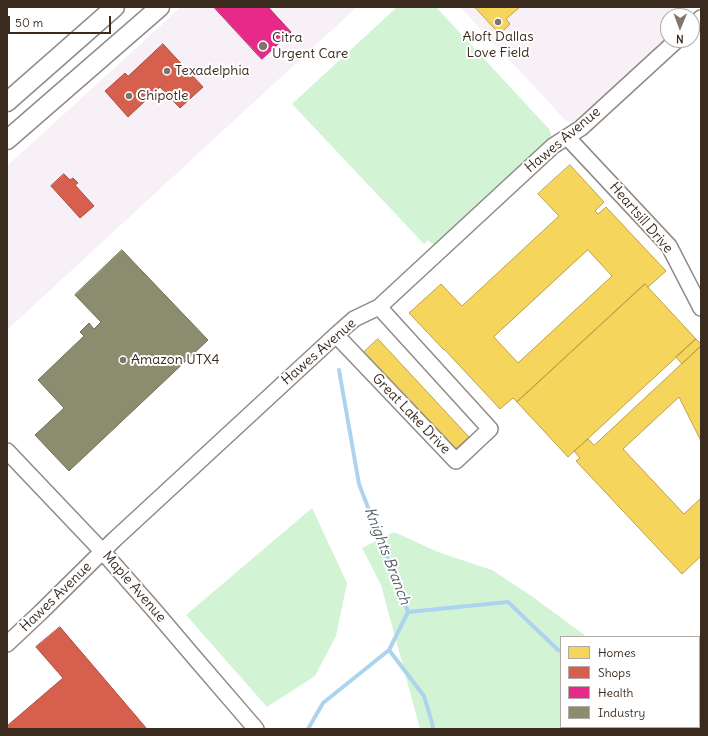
<!DOCTYPE html>
<html>
<head>
<meta charset="utf-8">
<style>
  body { margin:0 }
  #map { position:relative; width:708px; height:736px; overflow:hidden; background:#fff; font-family:Delius,sans-serif }
  canvas { display:block }
  .frame { position:absolute; inset:0; border:8px solid #3b2a1e; pointer-events:none }
  .legend { position:absolute; left:560px; top:636px; width:140px; height:92px; box-sizing:border-box; background:#fff; border:1px solid #b1aaa5; margin:0; padding:5px 7px; list-style:none; font-size:12px; color:#3b2a1e }
  .legend li { display:flex; align-items:center; gap:8px; height:20px }
  .legend b { width:20px; border:1px solid #b1aaa5 }
  .north { position:absolute; left:660px; top:8px; width:40px; height:40px; box-sizing:border-box; background:#fff; border:1px solid #b1aaa5; border-radius:50%; rotate:181deg; font-size:11px; font-weight:700; line-height:16px; text-align:center; color:#3b2a1e }
  .north::after { content:''; display:block; margin:auto; width:14px; height:18px; background:#80756d; clip-path:polygon(50% 0,100% 100%,50% 72%,0 100%) }
  .scale { position:absolute; left:8px; top:16px; width:103px; height:18px; box-sizing:border-box; border:2px solid #3b2a1e; border-top:0; padding-left:5px; font-size:12px; line-height:14px; white-space:nowrap; color:#3b2a1e; -webkit-text-stroke:3px #fff; paint-order:stroke }
</style>
</head>
<body>
<div id="map">
<canvas width="708" height="736"></canvas>
<div class="frame"></div>
<ul class="legend">
<li><b style="height:11px;background:#f6d55c"></b>Homes</li>
<li><b style="height:11px;background:#d6604d"></b>Shops</li>
<li><b style="height:11px;background:#e7298a"></b>Health</li>
<li><b style="height:11px;background:#8c8c6e"></b>Industry</li>
</ul>
<div class="north">N</div>
<div class="scale">50 m</div>
</div>
<script>
const c = document.querySelector('canvas').getContext('2d');
c.lineJoin = 'round';
function paint(path, color) {
  c.fillStyle = color;
  c.fill(path, 'evenodd');
}
function trace(path, color, width, dash) {
  c.strokeStyle = color;
  c.lineWidth = width;
  c.lineCap = dash ? 'butt' : 'round';
  c.setLineDash(dash || []);
  c.stroke(path);
}
function write(font, color, halo, rows, align = 'center') {
  c.font = font + ' Delius,sans-serif';
  c.lineWidth = 4;
  c.setLineDash([]);
  c.textBaseline = 'middle';
  c.strokeStyle = halo;
  c.fillStyle = color;
  for (const [text, x, y, turn = 0] of rows) {
    c.save();
    c.translate(x, y);
    c.rotate((+turn || 0) * Math.PI / 180);
    c.textAlign = isNaN(turn) ? turn : align;
    if (halo) c.strokeText(text, 0, 0);
    c.fillText(text, 0, 0);
    c.restore();
  }
}
paint(new Path2D(`
  M 181,7 L 357,7 L 7,330 L 7,166 Z
  M 460,7 L 687,7 L 688,9 L 689,16 L 668,16 L 668,38 L 574,123 L 566,121 Z`), '#f7f1f7');
paint(new Path2D(`
  M 397,7 L 436,7 L 550,130 L 551,136 L 548,143 L 438,244 L 432,244 L 428,240 L 424,244 L 292,104 Z
  M 312,508 L 347,583 L 336,636 L 315,676 L 267,707 L 186,615 Z
  M 394,532 L 438,552 L 492,570 L 533,597 L 587,637 L 561,637 L 561,727 L 695,727 L 693,729 L 420,729 L 381,585 L 362,548 Z
  M 699,668 L 701,670 L 701,720 L 699,722 Z`), '#d2f4d5');
const homes = new Path2D(`
  M 475,7 L 520,7 L 506,19 L 510,24 L 500,34 Z
  M 570,165 L 604,202 L 595,211 L 598,214 L 606,207 L 666,271 L 648,287 L 645,284 L 517,402 L 513,398 L 500,409 L 444,349 L 444,350 L 409,313 L 441,284 L 462,306 L 559,216 L 538,194 ZM 588,250 L 612,276 L 518,363 L 494,337 Z
  M 645,284 L 696,339 L 568,457 L 517,402 Z
  M 378,339 L 469,437 L 454,450 L 363,353 Z
  M 696,339 L 701,344 L 701,346 L 682,364 L 676,357 Z
  M 701,346 L 701,441 L 679,397 L 623,449 L 684,514 L 701,498 L 701,556 L 682,574 L 576,461 L 580,458 L 574,451 L 588,439 L 594,445 Z`);
paint(homes, '#f6d55c');
trace(homes, '#bea249', 1);
const shops = new Path2D(`
  M 163,44 L 203,87 L 180,108 L 160,87 L 128,117 L 105,91 L 125,73 L 128,76 Z
  M 64,174 L 70,180 L 73,178 L 78,183 L 75,185 L 94,206 L 80,218 L 51,186 Z
  M 60,627 L 147,729 L 7,729 L 7,726 L 63,678 L 36,647 Z`);
paint(shops, '#d6604d');
trace(shops, '#a8503f', 1);
const health = new Path2D(`
  M 214,7 L 268,7 L 291,32 L 262,59 Z`);
paint(health, '#e7298a');
trace(health, '#b3296a', 1);
const industry = new Path2D(`
  M 122,250 L 208,340 L 69,471 L 35,435 L 64,408 L 38,380 L 84,336 L 80,332 L 89,323 L 94,329 L 101,322 L 75,295 Z`);
paint(industry, '#8c8c6e');
trace(industry, '#746f56', 1);
trace(new Path2D(`
  M 408,612 L 508,602 L 558,650 L 561,651
  M 389,650 L 424,696 L 433,726 L 432,729
  M 699,669 L 701,669
  M 308,729 L 323,703 L 389,650 L 408,612 L 359,484 L 339,370`), '#add4ef', 4);
const minor = new Path2D(`
  M 692,26 L 701,18
  M 567,137 L 669,246 L 701,308
  M 336,335 L 456,461 L 490,429 L 379,307
  M 7,451 L 103,552 L 154,610 L 194,657 L 256,729
  M 7,644 L 41,612 L 114,540 L 336,335 L 354,319 L 379,307 L 553,146 L 581,128 L 677,40`);
const major = new Path2D(`
  M 7,102 L 115,7
  M 7,140 L 160,7`);
trace(minor, '#8e8b88', 18);
trace(major, '#8e8b88', 21);
trace(minor, '#fff', 15);
trace(major, '#fff', 18);
for (const [x, y, r, color] of [
  [498,22,4,"#80756d"],
  [263,46,5,"#80756d"],
  [167,71,4,"#80756d"],
  [129,96,4,"#80756d"],
  [123,360,4,"#80756d"]
]) {
  const dot = new Path2D();
  dot.arc(x, y, r, 0, 2 * Math.PI);
  c.fillStyle = color;
  c.fill(dot);
  trace(dot, '#fff', 1.5);
}
write('14px', '#3b2a1e', '#fff', [
  ["Aloft Dallas",498,37,"center"],
  ["Love Field",498,53,"center"],
  ["Citra",272,38],
  ["Urgent Care",272,54],
  ["Texadelphia",175,71],
  ["Chipotle",137,96],
  ["Amazon UTX4",131,360]
], 'left');
write('14px', '#3b2a1e', '#fff', [
  ["Hawes Avenue",563,140,-40],
  ["Heartsill Drive",641,218,49],
  ["Hawes Avenue",319,352,-41],
  ["Great Lake Drive",411,414,46],
  ["Maple Avenue",134,587,49],
  ["Hawes Avenue",56,597,-44]
]);
write('italic 15px', '#575f65', '#fff', [
  ["Knights Branch",387,556,69]
]);
</script>
</body>
</html>
